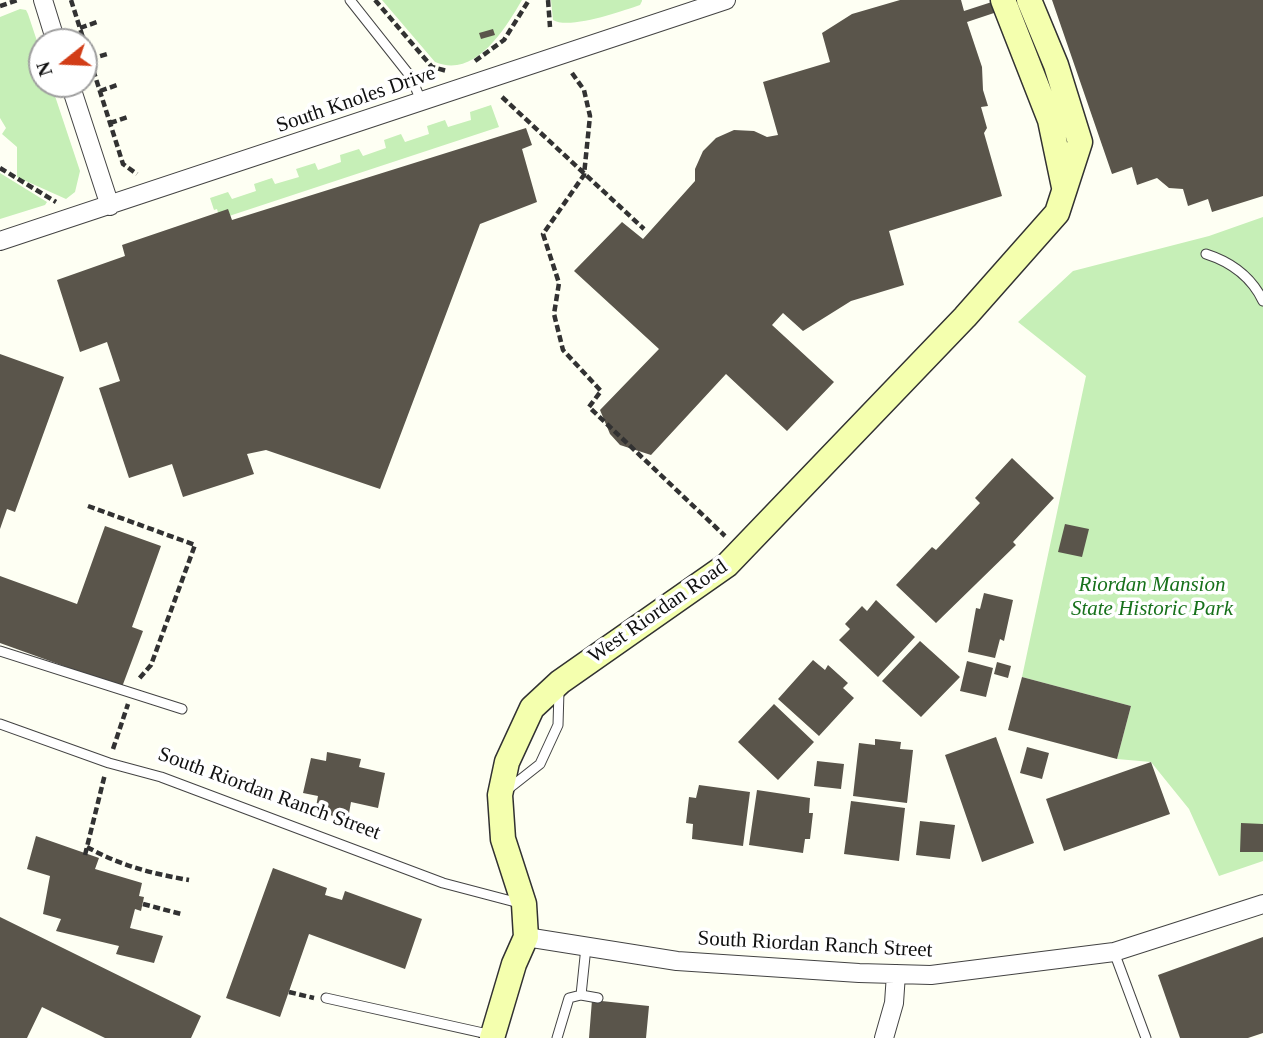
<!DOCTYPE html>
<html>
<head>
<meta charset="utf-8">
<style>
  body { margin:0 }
  #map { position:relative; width:1263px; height:1038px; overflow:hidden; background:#fefff3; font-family:"Times New Roman",serif }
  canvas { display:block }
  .north { position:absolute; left:28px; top:28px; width:70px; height:70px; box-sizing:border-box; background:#fff; border:2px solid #9f9f9f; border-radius:50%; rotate:252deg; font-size:19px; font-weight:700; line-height:28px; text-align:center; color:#101010 }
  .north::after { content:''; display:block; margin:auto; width:24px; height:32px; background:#d23d17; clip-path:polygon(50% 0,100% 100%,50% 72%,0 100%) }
</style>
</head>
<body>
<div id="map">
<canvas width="1263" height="1038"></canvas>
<div class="north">N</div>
</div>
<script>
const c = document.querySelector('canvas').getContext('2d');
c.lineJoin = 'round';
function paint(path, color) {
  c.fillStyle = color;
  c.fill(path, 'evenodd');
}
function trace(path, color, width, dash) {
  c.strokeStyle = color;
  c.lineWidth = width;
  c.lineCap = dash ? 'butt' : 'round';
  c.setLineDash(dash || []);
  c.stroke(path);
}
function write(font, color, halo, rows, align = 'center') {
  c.font = font + ' "Times New Roman",serif';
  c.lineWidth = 7;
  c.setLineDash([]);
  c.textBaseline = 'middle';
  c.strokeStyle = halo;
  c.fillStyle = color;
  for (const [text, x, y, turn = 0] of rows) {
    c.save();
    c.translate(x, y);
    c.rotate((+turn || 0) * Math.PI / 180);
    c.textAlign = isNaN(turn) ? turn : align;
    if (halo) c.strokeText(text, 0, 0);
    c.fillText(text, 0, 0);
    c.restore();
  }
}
paint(new Path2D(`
  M 382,0 L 522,0 C 505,29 475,79 435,62 Z
  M 551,0 L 642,0 L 642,1 L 640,5 C 622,11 569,30 553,20 Z
  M 20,9 L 26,10 L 28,14 L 42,56 L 42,84 L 51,84 L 80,171 L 75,192 L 66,199 L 17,177 L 17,147 L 2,134 L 6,128 L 0,118 L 0,17 Z
  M 491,105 L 499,127 L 220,219 L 217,209 L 214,210 L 210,198 L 228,192 L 232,199 L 256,191 L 254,184 L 272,178 L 275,184 L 299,177 L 296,169 L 315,163 L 318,170 L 341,162 L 340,155 L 359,149 L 363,156 L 386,148 L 384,140 L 401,134 L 405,142 L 429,134 L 427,126 L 445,120 L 448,127 L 471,120 L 470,112 Z
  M 0,173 L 47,202 L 45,205 L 0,219 Z
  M 1263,217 L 1263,861 L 1219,876 L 1189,809 L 1151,762 L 1117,759 L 1131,706 L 1022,677 L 1086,376 L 1018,322 L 1073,271 L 1209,236 Z`), '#c6efb7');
paint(new Path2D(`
  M 900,0 L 961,0 L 964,11 L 998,0 L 1033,0 L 967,22 L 982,67 L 983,90 L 988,106 L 981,107 L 987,128 L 984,133 L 1002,196 L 889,231 L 904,285 L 851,301 L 803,331 L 783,313 L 772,325 L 834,382 L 787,431 L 726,374 L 651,455 L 620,445 L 610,434 L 600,410 L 659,349 L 574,271 L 622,222 L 643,239 L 695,181 L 695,169 L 703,151 L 716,138 L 734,130 L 754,131 L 767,137 L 778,135 L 763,82 L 830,62 L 822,33 L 852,14 Z
  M 1052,0 L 1263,0 L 1263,196 L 1212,212 L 1208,199 L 1188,206 L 1183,189 L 1169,188 L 1157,178 L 1137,185 L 1132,167 L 1112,174 Z
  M 493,29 L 495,35 L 481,39 L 479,33 Z
  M 526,128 L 532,145 L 522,149 L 537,202 L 480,224 L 380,489 L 266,450 L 247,454 L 254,474 L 183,497 L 172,464 L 129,478 L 99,388 L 120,381 L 107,342 L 80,352 L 57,280 L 125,256 L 122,245 L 228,209 L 232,220 Z
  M 0,354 L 64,377 L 15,512 L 7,509 L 0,529 Z
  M 1012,458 L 1054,498 L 1013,542 L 1016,545 L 936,623 L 896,585 L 932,547 L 936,550 L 980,503 L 975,498 Z
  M 1065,524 L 1089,529 L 1082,557 L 1058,552 Z
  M 105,526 L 161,546 L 132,627 L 143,631 L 122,687 L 0,643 L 0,576 L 77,604 Z
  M 984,593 L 1013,600 L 1004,641 L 1000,639 L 995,658 L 968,652 L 976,608 L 980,609 Z
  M 876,600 L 915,637 L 878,677 L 839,640 L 850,629 L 845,624 L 862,606 L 867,611 Z
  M 920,641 L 960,677 L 921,717 L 882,681 Z
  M 813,660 L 825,670 L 828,665 L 848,683 L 843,688 L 854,698 L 819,736 L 778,699 Z
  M 967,661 L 993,668 L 986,697 L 960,691 Z
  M 997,662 L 1011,666 L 1008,678 L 994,674 Z
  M 1022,677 L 1131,706 L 1117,759 L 1008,730 Z
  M 774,704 L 814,742 L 778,780 L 738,742 Z
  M 996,737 L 1034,843 L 982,862 L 945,755 Z
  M 875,739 L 901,742 L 900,749 L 913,750 L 907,803 L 853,796 L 859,743 L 875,745 Z
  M 1027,747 L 1049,753 L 1042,779 L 1020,773 Z
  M 327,752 L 361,759 L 359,767 L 385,773 L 378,808 L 351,802 L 348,819 L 315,812 L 318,796 L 303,793 L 311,758 L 326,761 Z
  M 817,761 L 844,764 L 841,789 L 814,786 Z
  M 1151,762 L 1170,814 L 1064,851 L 1046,799 Z
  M 699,785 L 750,792 L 743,846 L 692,839 L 693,824 L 686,823 L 689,797 L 696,798 Z
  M 757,790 L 810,798 L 809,813 L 813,813 L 810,839 L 805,839 L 803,853 L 749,845 Z
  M 851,801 L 905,808 L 899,861 L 844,854 Z
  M 920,821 L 955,825 L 950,859 L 916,855 Z
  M 1241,823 L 1263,824 L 1263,852 L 1240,852 Z
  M 36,836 L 99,858 L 95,869 L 142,883 L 139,896 L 144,897 L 141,911 L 135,909 L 130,928 L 163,936 L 154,963 L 116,954 L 119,946 L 56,931 L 61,919 L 43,914 L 50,876 L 27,869 Z
  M 273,868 L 327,888 L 325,895 L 342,900 L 345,891 L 422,919 L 405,969 L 309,934 L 280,1017 L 226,998 Z
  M 0,917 L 201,1016 L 191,1038 L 105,1038 L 42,1007 L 27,1038 L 0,1038 Z
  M 1263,937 L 1263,1033 L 1248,1038 L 1180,1038 L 1158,975 Z
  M 592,1000 L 649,1006 L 646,1038 L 589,1038 Z`), '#5a554b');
const lane = new Path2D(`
  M 350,0 L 411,77 L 422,103
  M 1206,254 C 1231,262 1251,276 1263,301
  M 0,651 L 182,709
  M 0,724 L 109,763 L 161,777 L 443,883 L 519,903
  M 507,790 L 540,764 L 558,725 L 559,691
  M 1114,952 L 1146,1038
  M 581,995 L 598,998
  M 326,998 L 492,1035
  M 557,1038 L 569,998 L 581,995 L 586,947`);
const street = new Path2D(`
  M 43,0 L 56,42
  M 70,84 L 110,206
  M 0,241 L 726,0
  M 526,937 L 677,961 L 859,973 L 931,975 L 1114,952 L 1263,904
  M 884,1038 L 894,1003 L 896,974`);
const secondary = new Path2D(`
  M 1003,0 L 1050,120 L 1064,187
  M 492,1038 L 514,964 L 526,937 L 524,904 L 503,839 L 500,795 L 507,762 L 532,708 L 560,682 L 727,565 L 965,317 L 1057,213 L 1080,142 L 1056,65 L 1029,0`);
trace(lane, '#434343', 11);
trace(street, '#434343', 20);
trace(secondary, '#323232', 27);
trace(new Path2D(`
  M 71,0 L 123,164 L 137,174
  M 375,0 L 432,67 L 447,71
  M 548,0 L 550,27
  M 0,6 L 18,0
  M 80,28 L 97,22
  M 90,59 L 107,54
  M 475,61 L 504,40 L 529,0
  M 572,73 L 584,90 L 590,116 L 584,175 L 543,234 L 559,283 L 554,314 L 563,350 L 601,391 L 589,407 L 725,536
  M 100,91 L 117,85
  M 502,97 L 644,229
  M 110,123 L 128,117
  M 0,168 L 56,202
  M 88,506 L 195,545 L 151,665 L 138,680
  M 113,749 L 128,704
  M 87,847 C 119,865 153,874 189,880
  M 85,855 L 105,774
  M 143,904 L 181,914
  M 289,992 L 314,998`), '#323232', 4.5, [7, 3.5]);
trace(lane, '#fff', 9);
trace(street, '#fff', 18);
trace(secondary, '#f4ffae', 24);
write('21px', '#101010', '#fff', [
  ["South Knoles Drive",356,100,-19],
  ["West Riordan Road",658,612,-35],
  ["South Riordan Ranch Street",269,794,20],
  ["South Riordan Ranch Street",815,945,3]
]);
write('italic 21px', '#17711b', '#fff', [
  ["Riordan Mansion",1152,585],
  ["State Historic Park",1152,609]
]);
</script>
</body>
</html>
